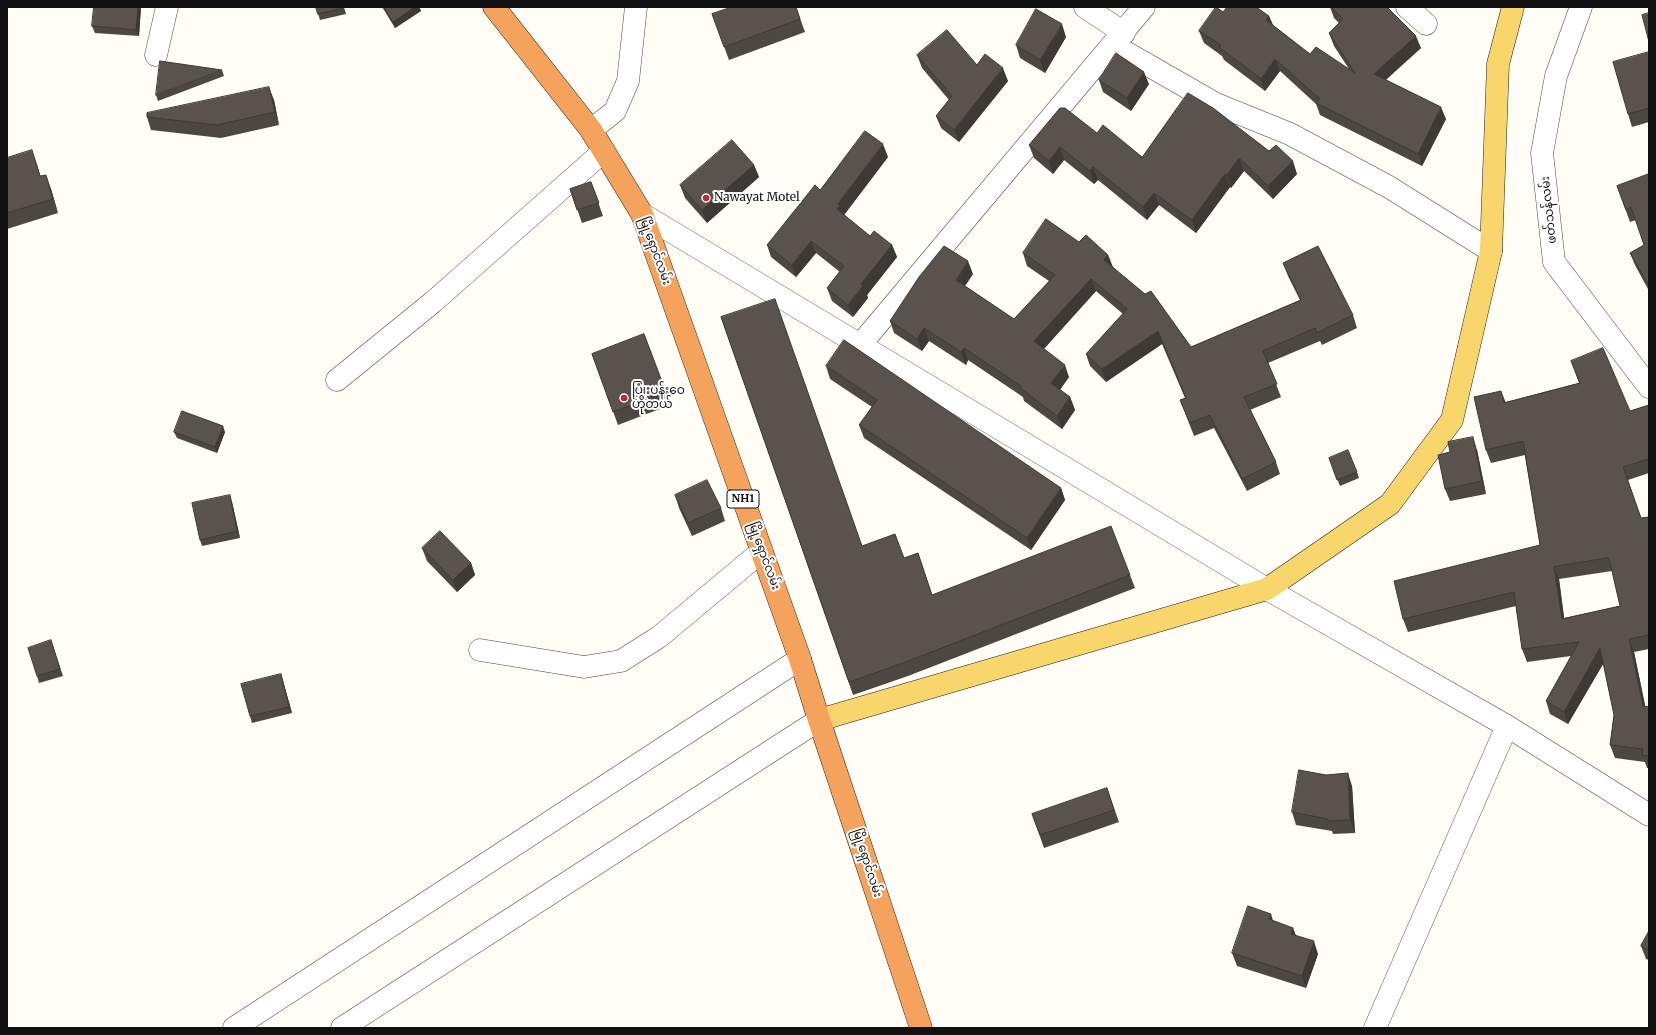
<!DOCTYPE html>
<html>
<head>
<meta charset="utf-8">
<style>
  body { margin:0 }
  #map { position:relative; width:1656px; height:1035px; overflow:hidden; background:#fffdf5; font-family:Merriweather,serif }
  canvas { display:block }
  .frame { position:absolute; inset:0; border:8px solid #111; pointer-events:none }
</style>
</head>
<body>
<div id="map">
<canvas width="1656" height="1035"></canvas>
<div class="frame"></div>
</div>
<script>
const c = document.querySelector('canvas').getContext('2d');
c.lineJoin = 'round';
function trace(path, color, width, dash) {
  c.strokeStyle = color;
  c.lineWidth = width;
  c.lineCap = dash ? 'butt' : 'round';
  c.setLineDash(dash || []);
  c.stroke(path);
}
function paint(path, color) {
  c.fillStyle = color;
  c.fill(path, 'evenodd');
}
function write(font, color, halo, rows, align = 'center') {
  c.font = font + ' Merriweather,"Noto Sans Myanmar",serif';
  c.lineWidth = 4;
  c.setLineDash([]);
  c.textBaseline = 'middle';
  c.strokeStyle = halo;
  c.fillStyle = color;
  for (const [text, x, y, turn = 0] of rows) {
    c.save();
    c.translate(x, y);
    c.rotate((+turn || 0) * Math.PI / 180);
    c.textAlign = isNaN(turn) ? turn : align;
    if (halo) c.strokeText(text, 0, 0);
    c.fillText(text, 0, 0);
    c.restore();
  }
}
const minor = new Path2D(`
  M 1085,7 L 1124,33
  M 1407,7 L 1426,24
  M 1581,7 L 1556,76 L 1542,153 L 1554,262 L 1649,387
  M 1113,45 L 1216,104 L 1290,134 L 1389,187 L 1491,251
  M 156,55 L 167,7
  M 591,130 L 615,111 L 628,81 L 636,7
  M 642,214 L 1267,589 L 1507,726 L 1649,815
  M 860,345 L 1144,7
  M 337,380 L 433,302 L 604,151
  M 480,650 L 584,667 L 621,661 L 659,637 L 762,551
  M 234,1028 L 800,659
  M 342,1028 L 819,720
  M 1375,1028 L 1507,726`);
const major = new Path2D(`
  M 819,720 L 1267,589 L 1390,504 L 1452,420 L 1491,251 L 1498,64 L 1513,7`);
const highway = new Path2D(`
  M 494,7 L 591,130 L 642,214 L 800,659 L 819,720 L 921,1028`);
trace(minor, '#444', 23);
trace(major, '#222', 23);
trace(highway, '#222', 23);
trace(minor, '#fff', 22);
trace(major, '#f9d66b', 22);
trace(highway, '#f5a25d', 22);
paint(new Path2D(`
  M 141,7 L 139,36 L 95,33 L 92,26 Z
  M 316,7 L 344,7 L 346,14 L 320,20 Z
  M 382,7 L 419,7 L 421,11 L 395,28 L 384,10 Z
  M 796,7 L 805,32 L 729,60 L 712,14 Z
  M 1330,7 L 1387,7 L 1421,48 L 1386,80 L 1446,119 L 1422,166 L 1320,115 L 1316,104 L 1280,71 L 1265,91 L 1224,60 L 1222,56 L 1204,43 L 1199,31 L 1223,12 L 1269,16 L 1273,25 L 1310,54 L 1349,69 L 1334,46 L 1329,33 L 1339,23 L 1334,18 Z
  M 1066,37 L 1045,73 L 1020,58 L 1016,45 Z
  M 1649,52 L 1649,122 L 1632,127 L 1628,114 Z
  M 917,55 L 977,65 L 1008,81 L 959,142 L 941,128 L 936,116 L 949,100 L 922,68 Z
  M 222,70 L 224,76 L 158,101 L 156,95 Z
  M 1099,80 L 1149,84 L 1131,111 L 1103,92 Z
  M 274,100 L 279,125 L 221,138 L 151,130 L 147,117 Z
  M 1213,108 L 1297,174 L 1273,199 L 1244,171 L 1231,188 L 1230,187 L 1196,233 L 1159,205 L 1147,220 L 1098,180 L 1094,184 L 1064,160 L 1053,174 L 1034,158 L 1029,145 L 1097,133 L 1142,157 Z
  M 888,157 L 844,215 L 870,236 L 892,245 L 897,257 L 867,295 L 868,298 L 853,317 L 832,301 L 827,288 L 840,272 L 816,253 L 796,277 L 771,257 L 767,245 L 820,190 Z
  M 7,158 L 37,165 L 40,176 L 51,189 L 58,213 L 7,229 Z
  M 754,165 L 759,177 L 707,223 L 685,198 L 680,185 Z
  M 1649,174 L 1649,291 L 1635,265 L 1630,253 L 1644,245 L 1636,220 L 1630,222 L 1617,186 Z
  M 591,182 L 603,216 L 582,223 L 570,189 Z
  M 1079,242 L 1108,255 L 1113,267 L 1191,347 L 1300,300 L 1288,276 L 1283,263 L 1353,315 L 1357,328 L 1322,345 L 1320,341 L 1268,363 L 1281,397 L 1250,410 L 1276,462 L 1280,474 L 1247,491 L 1214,428 L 1194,436 L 1180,400 L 1185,398 L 1162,344 L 1106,382 L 1090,366 L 1086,354 L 1123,314 L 1096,291 L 1044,349 L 1069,377 L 1060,390 L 1070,397 L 1075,410 L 1062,429 L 1024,401 L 1023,397 L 968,360 L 966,365 L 929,341 L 922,351 L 894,333 L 890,321 L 973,274 L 965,286 L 1014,319 L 1049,281 L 1027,266 L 1023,253 Z
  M 721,317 L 862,546 L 904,558 L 932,595 L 1130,575 L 1135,588 L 908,676 L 853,695 Z
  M 644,334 L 670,405 L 618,425 L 592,354 Z
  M 1571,361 L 1630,411 L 1649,405 L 1649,473 L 1628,480 L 1641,518 L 1649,517 L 1649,649 L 1634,652 L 1645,706 L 1649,707 L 1649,768 L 1647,768 L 1645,762 L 1615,758 L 1610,745 L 1614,715 L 1603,663 L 1568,724 L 1550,714 L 1546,701 L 1571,656 L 1527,662 L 1522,649 L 1516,606 L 1408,632 L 1403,619 L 1540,545 L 1525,455 L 1491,463 L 1486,450 L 1506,402 L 1579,383 ZM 1612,571 L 1620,606 L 1564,618 L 1559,579 Z
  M 826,366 L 1061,488 L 1065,500 L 1031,550 L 864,438 L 859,425 L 872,407 L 830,379 Z
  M 174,432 L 225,432 L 217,453 L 177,438 Z
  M 1477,450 L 1486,494 L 1450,501 L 1445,489 Z
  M 1329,458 L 1357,472 L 1359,478 L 1340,486 Z
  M 675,495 L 721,508 L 725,521 L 692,536 L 679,508 Z
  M 232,502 L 240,538 L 202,546 L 200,540 Z
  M 422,548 L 471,563 L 475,575 L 457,592 L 427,561 Z
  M 51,640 L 63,676 L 39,683 L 37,676 Z
  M 281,674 L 283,681 L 292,713 L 252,723 L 250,716 Z
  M 1352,786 L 1355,833 L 1333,834 L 1332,831 L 1296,825 L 1292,812 Z
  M 1107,788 L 1119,822 L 1044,848 L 1032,814 Z
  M 1273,921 L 1293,928 L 1296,936 L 1318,954 L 1306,988 L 1237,966 L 1232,953 Z
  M 1649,931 L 1649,960 L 1646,959 L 1641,946 Z`), '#4d4742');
paint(new Path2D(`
  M 138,7 L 141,7 L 139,36 L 136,30 Z
  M 415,7 L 419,7 L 421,11 L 395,28 L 393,22 Z
  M 1269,16 L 1274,28 L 1266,20 Z
  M 1062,24 L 1066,37 L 1045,73 L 1040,60 Z
  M 1416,36 L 1421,48 L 1378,86 L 1374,74 Z
  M 1275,59 L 1280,71 L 1265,91 L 1261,79 Z
  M 1003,68 L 1008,81 L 959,142 L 954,130 Z
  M 1144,72 L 1149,84 L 1131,111 L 1127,98 Z
  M 269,87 L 274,100 L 279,125 L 275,112 Z
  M 1441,107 L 1446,119 L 1422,166 L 1418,154 Z
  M 883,144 L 888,157 L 844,215 L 837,209 L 838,204 Z
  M 1060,147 L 1064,160 L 1053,174 L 1049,161 Z
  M 32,150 L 37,165 L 45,191 L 40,176 Z
  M 1239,158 L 1244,171 L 1231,188 L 1227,175 Z
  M 1293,161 L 1297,174 L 1273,199 L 1268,186 Z
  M 754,165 L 759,177 L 707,223 L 702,210 Z
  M 1093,167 L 1098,180 L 1094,184 L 1090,171 Z
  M 1225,174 L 1230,187 L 1196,233 L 1192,220 Z
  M 46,175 L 51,189 L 58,213 L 53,199 Z
  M 1154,193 L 1159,205 L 1147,220 L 1143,207 Z
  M 811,241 L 816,253 L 796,277 L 792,265 Z
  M 892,245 L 897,257 L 867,295 L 868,298 L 853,317 L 848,305 L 861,284 Z
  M 1108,255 L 1113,268 L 1104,260 Z
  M 968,261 L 973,274 L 960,293 L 956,280 Z
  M 1091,279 L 1096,291 L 1039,354 L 1034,341 Z
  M 924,328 L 929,341 L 922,351 L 917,339 Z
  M 1158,331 L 1162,344 L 1106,382 L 1102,369 Z
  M 964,348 L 968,360 L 966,365 L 961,352 Z
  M 1065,365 L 1069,377 L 1055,396 L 1051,383 Z
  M 1501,391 L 1506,403 L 1504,403 Z
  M 1070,397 L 1075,410 L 1062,429 L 1057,416 Z
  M 223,426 L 225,432 L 217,453 L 215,447 Z
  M 1473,437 L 1477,450 L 1486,494 L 1482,481 Z
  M 1061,488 L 1065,500 L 1031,550 L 1027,538 Z
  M 230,495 L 232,502 L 240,538 L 237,531 Z
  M 471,563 L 475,575 L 457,592 L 453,580 Z
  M 1554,567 L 1559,579 L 1566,632 L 1562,619 Z
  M 1629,639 L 1634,652 L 1648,719 L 1643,706 Z
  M 1600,648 L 1605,661 L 1568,724 L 1564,712 Z
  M 281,674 L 283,681 L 292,713 L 289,707 Z
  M 1348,773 L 1352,786 L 1355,833 L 1350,820 Z
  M 1271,914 L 1275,927 L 1269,919 Z
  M 1293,928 L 1298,941 L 1291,934 Z
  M 1314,941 L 1318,954 L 1306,988 L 1302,976 Z`), '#3f3936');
const building = new Path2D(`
  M 94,7 L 138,7 L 136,30 L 92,26 Z
  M 316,7 L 343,7 L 343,8 L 318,14 Z
  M 384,7 L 415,7 L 393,22 Z
  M 732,7 L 796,7 L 800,19 L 724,47 L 712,14 Z
  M 1216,7 L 1223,12 L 1227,7 L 1256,7 L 1269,16 L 1266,20 L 1310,54 L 1316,47 L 1355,73 L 1329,33 L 1343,19 L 1331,7 L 1387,7 L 1416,36 L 1374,74 L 1441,107 L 1418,154 L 1316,103 L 1320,99 L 1275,59 L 1261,79 L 1219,47 L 1221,45 L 1199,31 Z
  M 1036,9 L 1062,24 L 1040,60 L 1016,45 Z
  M 1649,13 L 1649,42 L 1642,15 Z
  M 947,30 L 977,65 L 985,54 L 1003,68 L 954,130 L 936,116 L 952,96 L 917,55 Z
  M 1649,52 L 1649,108 L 1628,114 L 1613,62 Z
  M 1116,53 L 1144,72 L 1127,98 L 1099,80 Z
  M 160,61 L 222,70 L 156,95 Z
  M 269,87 L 275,112 L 217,125 L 147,117 L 147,113 Z
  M 1188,93 L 1213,108 L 1269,151 L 1276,145 L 1293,161 L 1268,186 L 1239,158 L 1227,175 L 1225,174 L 1192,220 L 1154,193 L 1143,207 L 1093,167 L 1090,171 L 1060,147 L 1049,161 L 1029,145 L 1060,108 L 1065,108 L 1097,133 L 1103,125 L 1142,157 Z
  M 865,131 L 883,144 L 838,204 L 840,206 L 837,209 L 870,236 L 874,231 L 892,245 L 861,284 L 863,286 L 848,305 L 827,288 L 844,266 L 811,241 L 792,265 L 767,245 L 815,185 L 820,190 Z
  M 732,140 L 754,165 L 702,210 L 680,185 Z
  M 32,150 L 40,176 L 46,175 L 53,199 L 7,213 L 7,158 Z
  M 1649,174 L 1649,286 L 1630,253 L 1644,245 L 1631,207 L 1626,210 L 1617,186 Z
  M 591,182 L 599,203 L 577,210 L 570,189 Z
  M 1046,219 L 1079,242 L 1086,235 L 1108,255 L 1104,260 L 1145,294 L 1151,291 L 1191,347 L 1301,300 L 1283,263 L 1318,246 L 1353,315 L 1317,333 L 1315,328 L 1263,351 L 1277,384 L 1244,397 L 1276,462 L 1242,479 L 1210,415 L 1190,423 L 1180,400 L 1186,398 L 1158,331 L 1102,369 L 1086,354 L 1127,309 L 1091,279 L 1034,341 L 1065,365 L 1051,383 L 1070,397 L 1057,416 L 1020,388 L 1021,386 L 964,348 L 961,352 L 924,328 L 917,339 L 890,321 L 919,277 L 944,246 L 968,261 L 956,280 L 1014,319 L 1055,275 L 1023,253 Z
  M 775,299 L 862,546 L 895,534 L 904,558 L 918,553 L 932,595 L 1111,526 L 1130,575 L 903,663 L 849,682 L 721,317 Z
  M 644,334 L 666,392 L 613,412 L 592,354 Z
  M 844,340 L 1061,488 L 1027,538 L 859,425 L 877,400 L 826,366 Z
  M 1603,348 L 1630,411 L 1649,405 L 1649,459 L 1623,467 L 1641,518 L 1649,517 L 1649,635 L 1629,639 L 1643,706 L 1649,707 L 1649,756 L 1642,755 L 1643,749 L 1610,745 L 1614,715 L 1600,648 L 1564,712 L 1546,701 L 1579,642 L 1522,649 L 1514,592 L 1403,619 L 1394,581 L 1540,545 L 1523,441 L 1486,450 L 1474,397 L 1501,391 L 1504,403 L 1580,383 L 1571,361 ZM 1609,558 L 1620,606 L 1562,619 L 1554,567 Z
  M 182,411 L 223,426 L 215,447 L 174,432 Z
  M 1473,437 L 1482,481 L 1445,489 L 1438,455 L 1450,452 L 1448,442 Z
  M 1348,450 L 1357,472 L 1337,480 L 1329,458 Z
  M 707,480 L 721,508 L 688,523 L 675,495 Z
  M 230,495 L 237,531 L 200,540 L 192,503 Z
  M 440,531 L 471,563 L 453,580 L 422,548 Z
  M 51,640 L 60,669 L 37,676 L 28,648 Z
  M 281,674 L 289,707 L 250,716 L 241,684 Z
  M 1299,770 L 1326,775 L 1348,773 L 1350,820 L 1328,821 L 1328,819 L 1292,812 Z
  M 1107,788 L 1114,810 L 1040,835 L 1032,814 Z
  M 1248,906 L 1271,914 L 1269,919 L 1293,928 L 1291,934 L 1314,941 L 1302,976 L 1232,953 Z
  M 1649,931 L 1649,950 L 1641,946 Z`);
paint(building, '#5a524d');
trace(building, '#3f3936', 1);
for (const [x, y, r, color] of [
  [706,198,4,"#c4262e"],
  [624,398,4,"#c4262e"]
]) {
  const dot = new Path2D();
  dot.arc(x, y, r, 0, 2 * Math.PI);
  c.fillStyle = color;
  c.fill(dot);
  trace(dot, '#fff', 1.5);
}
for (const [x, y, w] of [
  [743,499,32]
]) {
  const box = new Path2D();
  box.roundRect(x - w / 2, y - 9, w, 18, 3);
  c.fillStyle = '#fff';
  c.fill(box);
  trace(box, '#111', 1);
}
write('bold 11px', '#111', null, [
  ["NH1",743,499]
]);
write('12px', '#111', '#fff', [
  ["Nawayat Motel",714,198],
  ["ပြုံးပန်းဝေ",632,391],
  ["ဟိုတယ်",632,405]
], 'left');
write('12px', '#111', '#fff', [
  ["ဖတ်သန်လမ်း",1549,210,-96],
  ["မြို့ရှောင်လမ်း",655,251,70],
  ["မြို့ရှောင်လမ်း",764,556,70],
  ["မြို့ရှောင်လမ်း",867,863,72]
]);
</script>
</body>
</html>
